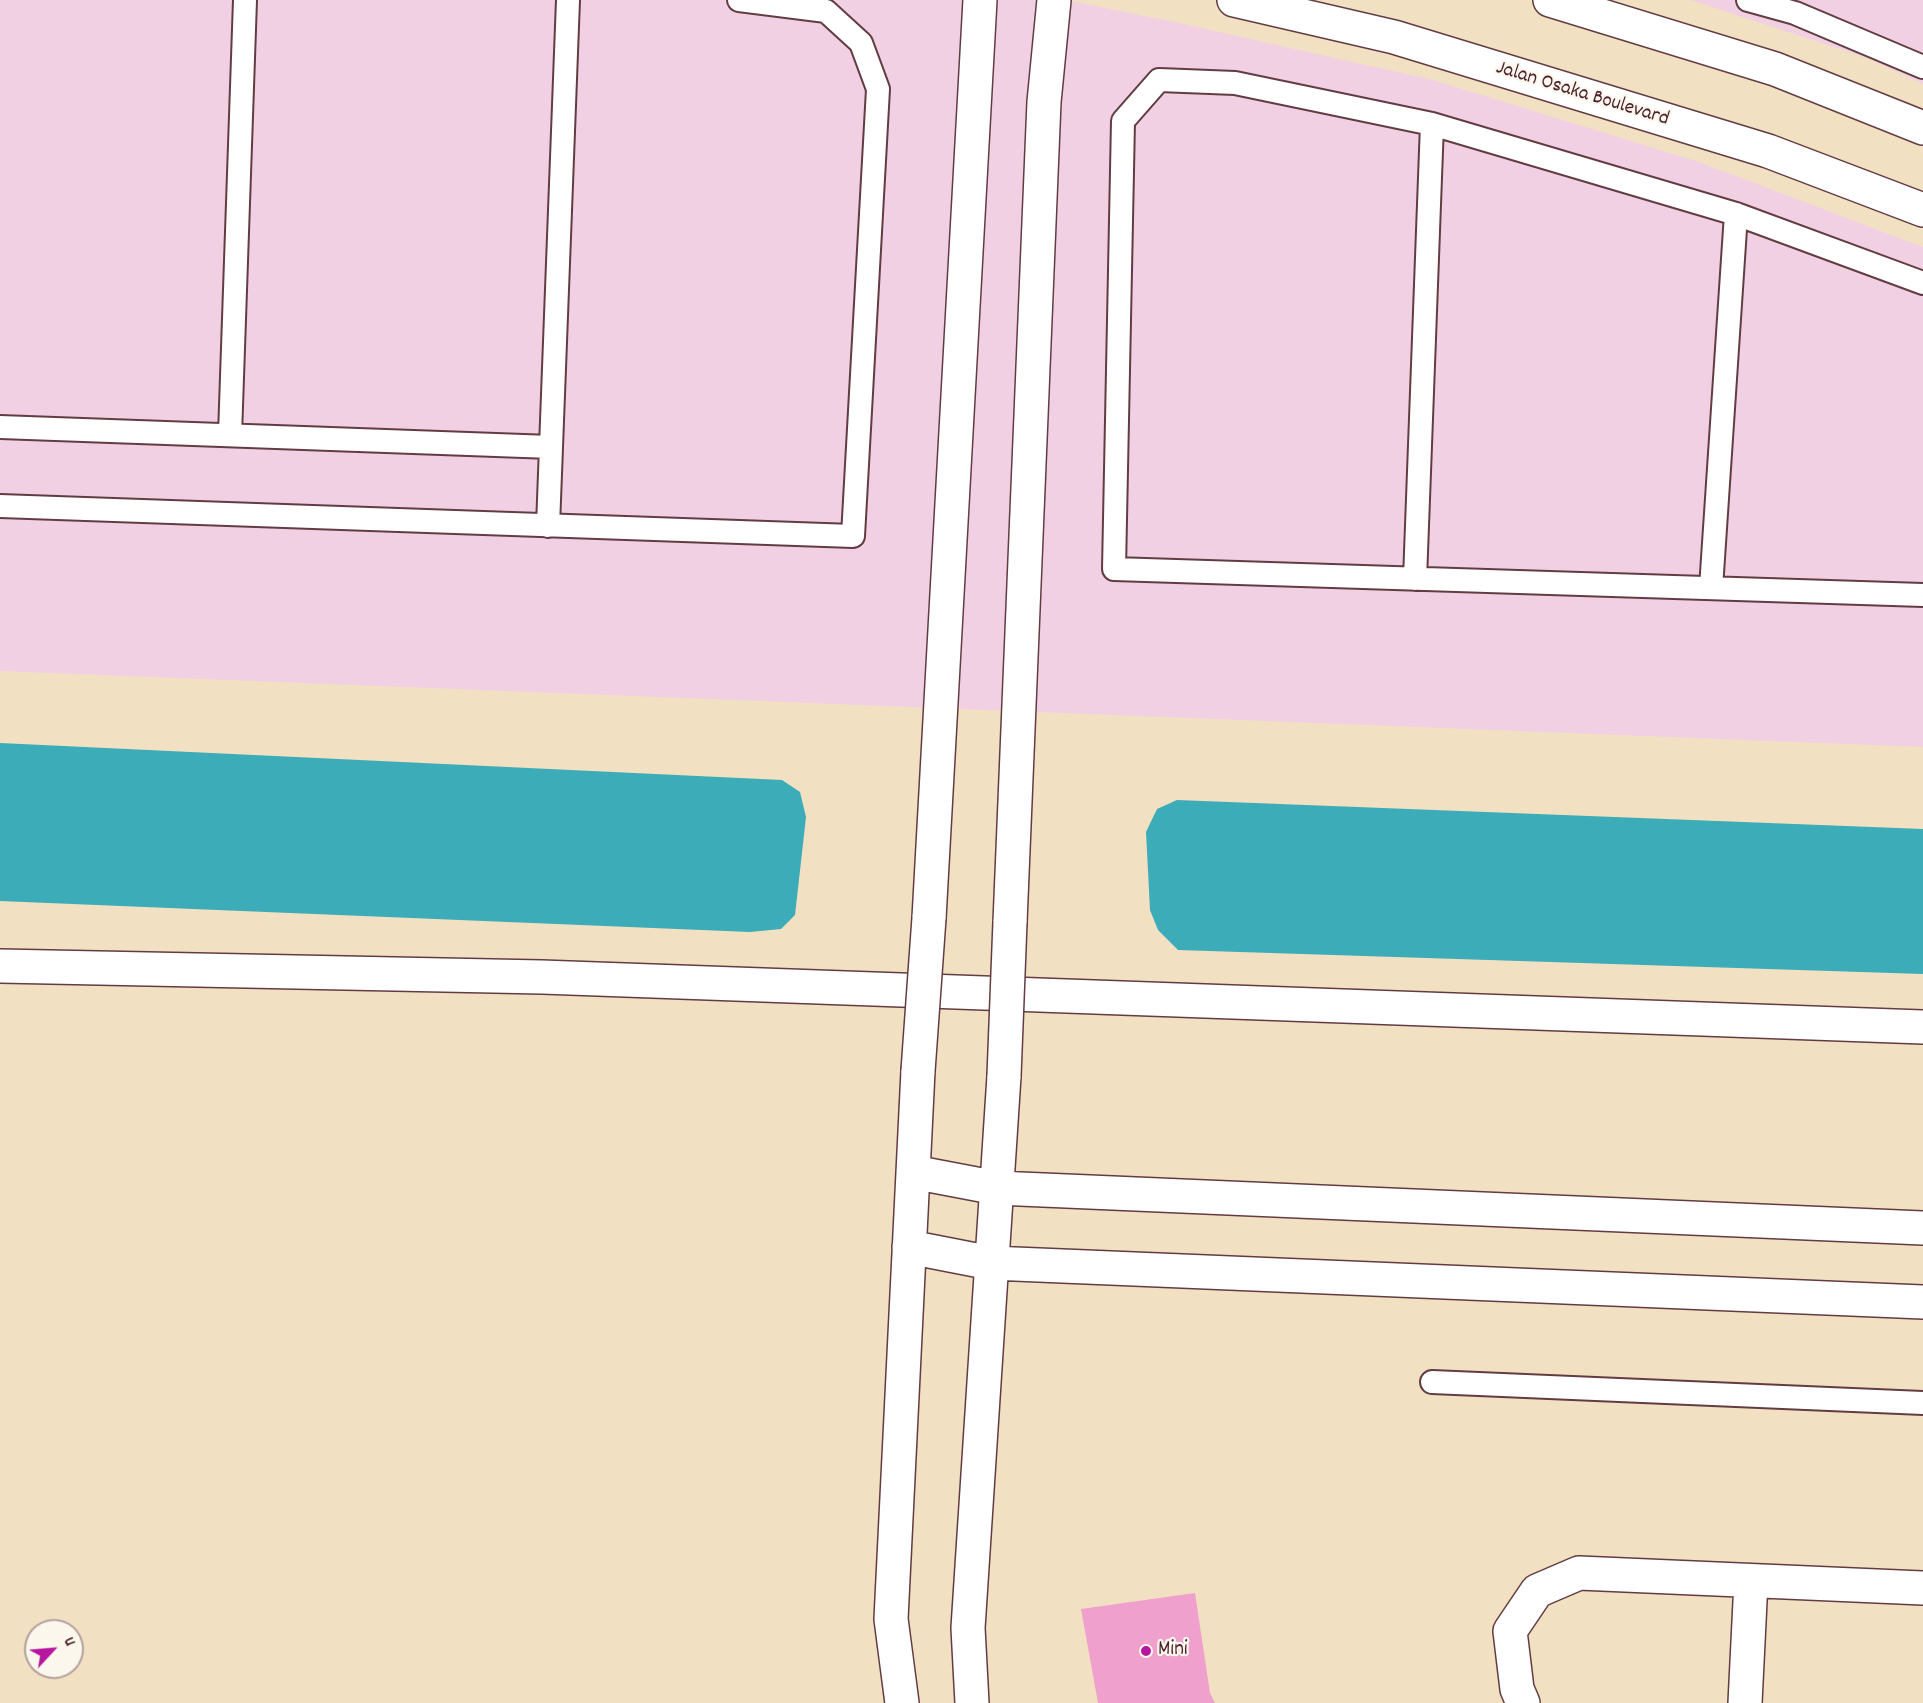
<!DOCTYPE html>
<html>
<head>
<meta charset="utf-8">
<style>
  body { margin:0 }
  #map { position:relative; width:1923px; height:1703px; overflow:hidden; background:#f2e0c2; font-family:Dekko,sans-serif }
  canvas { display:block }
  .north { position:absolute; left:24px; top:1619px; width:60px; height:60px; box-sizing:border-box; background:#fbf7ec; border:2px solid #b4a19f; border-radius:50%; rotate:64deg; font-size:16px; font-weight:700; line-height:24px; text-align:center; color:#4a1f2b }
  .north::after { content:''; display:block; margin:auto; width:21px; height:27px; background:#b5179e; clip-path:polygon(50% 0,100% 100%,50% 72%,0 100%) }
</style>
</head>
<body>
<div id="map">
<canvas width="1923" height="1703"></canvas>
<div class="north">U</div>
</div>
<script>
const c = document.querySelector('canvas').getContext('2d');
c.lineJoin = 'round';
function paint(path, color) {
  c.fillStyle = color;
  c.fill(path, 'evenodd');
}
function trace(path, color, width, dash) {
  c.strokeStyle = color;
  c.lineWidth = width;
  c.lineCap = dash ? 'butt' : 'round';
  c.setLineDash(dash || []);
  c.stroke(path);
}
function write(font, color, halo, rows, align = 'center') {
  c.font = font + ' Dekko,sans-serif';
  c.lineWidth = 4.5;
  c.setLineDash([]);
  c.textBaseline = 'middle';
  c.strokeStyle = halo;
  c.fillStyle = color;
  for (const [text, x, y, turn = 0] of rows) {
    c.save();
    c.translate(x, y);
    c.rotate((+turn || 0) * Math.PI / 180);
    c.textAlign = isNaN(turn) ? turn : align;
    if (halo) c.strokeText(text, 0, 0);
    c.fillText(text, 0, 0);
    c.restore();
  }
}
paint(new Path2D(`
  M 0,0 L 1066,0 L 1170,21 L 1433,80 L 1699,162 L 1923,247 L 1923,747 L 0,671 Z
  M 1691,0 L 1923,0 L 1923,84 L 1867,58 Z`), '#f1d0e3');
paint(new Path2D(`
  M 0,743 L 782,780 L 800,792 L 806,817 L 795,915 L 781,929 L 750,932 L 0,901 Z
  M 1177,800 L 1923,829 L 1923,974 L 1178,950 L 1158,930 L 1150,910 L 1146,832 L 1157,809 Z`), '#3bacb8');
paint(new Path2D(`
  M 1195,1593 L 1210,1693 L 1215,1703 L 1098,1703 L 1081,1609 Z`), '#efa0cd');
const lane = new Path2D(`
  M 1748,0 L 1795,13 L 1923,67
  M 1923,283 L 1736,214 L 1432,124 L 1235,83 L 1159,80 L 1123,121 L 1114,569 L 1923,595
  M 0,427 L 551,447
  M 230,435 L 245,0
  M 0,506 L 853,536 L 878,89 L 861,43 L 826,11 L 739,0
  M 548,526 L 568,0
  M 1415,579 L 1432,124
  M 1711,588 L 1736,214
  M 1432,1382 L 1923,1403`);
const street = new Path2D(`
  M 1234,0 L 1394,37 L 1768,151 L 1923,210
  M 1550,0 L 1775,69 L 1923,128
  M 929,918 L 980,0
  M 1010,922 L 1044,102 L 1054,0
  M 0,966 L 542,977 L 1923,1027
  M 913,1172 L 997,1188 L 1923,1228
  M 909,1247 L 991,1263 L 1923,1302
  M 902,1703 L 891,1619 L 918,1071
  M 972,1703 L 968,1628 L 1004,1076
  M 1523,1703 L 1517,1689 L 1510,1631 L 1537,1591 L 1579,1573 L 1923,1588
  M 1745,1703 L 1751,1581`);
trace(lane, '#633c42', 26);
trace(street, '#633c42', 36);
trace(lane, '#fff', 22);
trace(street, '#fff', 33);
const streetBridge = new Path2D(`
  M 918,1071 L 929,918
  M 1004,1076 L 1010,922`);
trace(streetBridge, '#633c42', 36, []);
trace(streetBridge, '#fff', 33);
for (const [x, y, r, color] of [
  [1146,1651,6,"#b5179e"]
]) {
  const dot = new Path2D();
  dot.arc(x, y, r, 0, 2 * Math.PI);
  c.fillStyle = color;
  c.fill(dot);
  trace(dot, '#fbf7ec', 2);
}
write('21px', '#4a1f2b', '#fbf7ec', [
  ["Jalan Osaka Boulevard",1582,95,17]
]);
write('21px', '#4a1f2b', '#fbf7ec', [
  ["Mini",1158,1651]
], 'left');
</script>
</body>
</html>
